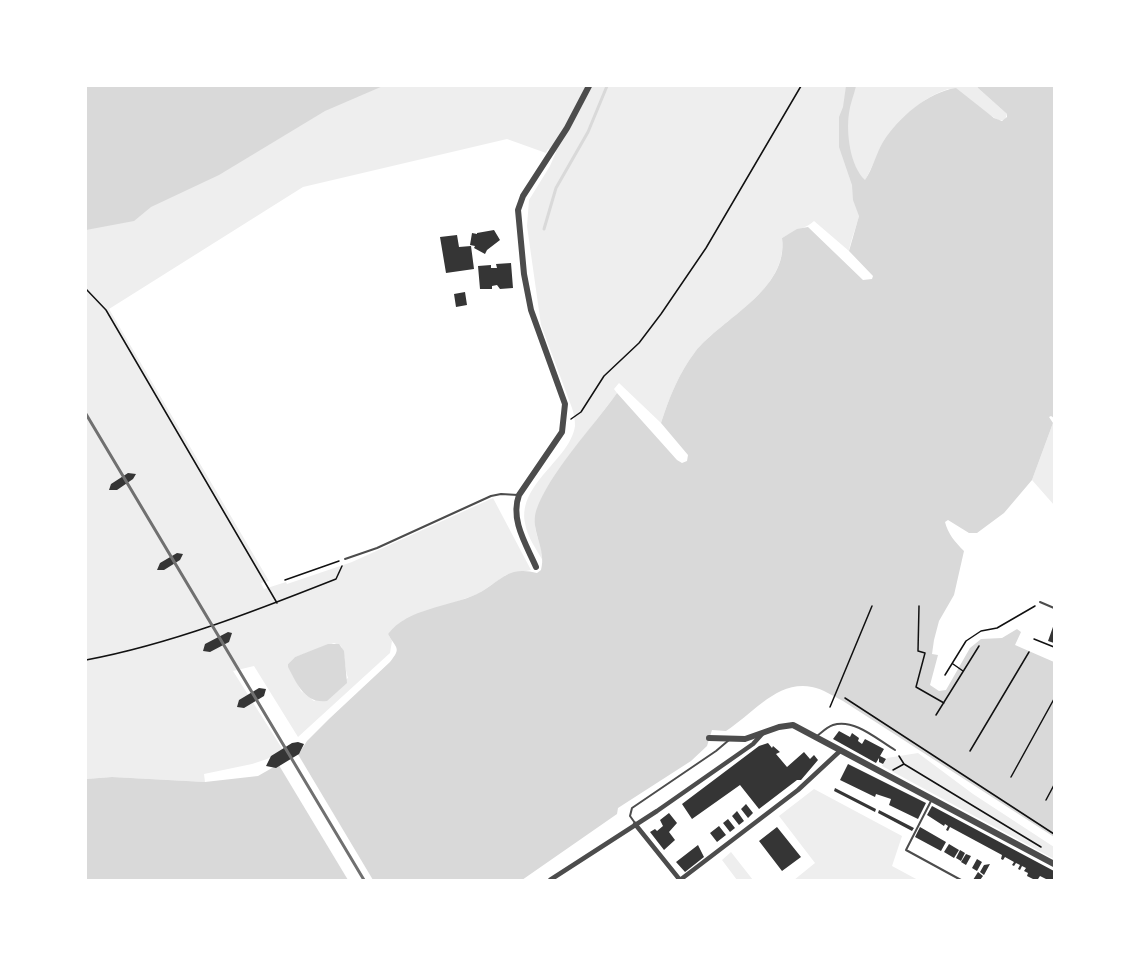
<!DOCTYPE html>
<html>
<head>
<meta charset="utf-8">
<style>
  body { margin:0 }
  #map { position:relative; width:1140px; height:966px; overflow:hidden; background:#fff; font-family:Roboto,sans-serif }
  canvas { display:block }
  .frame { position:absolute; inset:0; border:87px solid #fff; pointer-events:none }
</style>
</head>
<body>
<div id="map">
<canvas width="1140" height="966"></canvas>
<div class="frame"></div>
</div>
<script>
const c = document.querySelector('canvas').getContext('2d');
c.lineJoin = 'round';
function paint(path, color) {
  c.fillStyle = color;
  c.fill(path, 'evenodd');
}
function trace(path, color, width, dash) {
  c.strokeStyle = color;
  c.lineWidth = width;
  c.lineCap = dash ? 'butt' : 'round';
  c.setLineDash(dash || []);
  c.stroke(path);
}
paint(new Path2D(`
  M 86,86 L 846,86 L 846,89 L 855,86 L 977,86 L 978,88 L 1007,114 L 1005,120 L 998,120 L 948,89 C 905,104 884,140 866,179 C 861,190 862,204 859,216 C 856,228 851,239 849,251 L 814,221 C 807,228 792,232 782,238 C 788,291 723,317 695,352 C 679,373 669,398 661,423 L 619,383 L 614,389 L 617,393 C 599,419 535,493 535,521 C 534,534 543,547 543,561 C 537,550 527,537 525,523 C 518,483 570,460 575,426 C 575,420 574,414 572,408 L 541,325 L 527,226 L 529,200 L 550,166 L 556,152 L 548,149 L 546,153 L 507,139 L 303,187 L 109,309 L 269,581 L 261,583 L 264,589 L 286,582 L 287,584 L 352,562 L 493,498 L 531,570 L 506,575 L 478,594 L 404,620 L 388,634 L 392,641 L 390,653 L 298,737 L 254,666 L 233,671 L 283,750 L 267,759 L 252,764 L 204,774 L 205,782 L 112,777 L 86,779 ZM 334,643 L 341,646 C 346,656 344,667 348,678 L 314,701 L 301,691 L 288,664 L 295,657 Z
  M 1053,423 L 1054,425 L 1054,505 L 1032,480 Z
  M 918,753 L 973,794 L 1054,847 L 1054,859 L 882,766 L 887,758 Z
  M 814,789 L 902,836 L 892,866 L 918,880 L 794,880 L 815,863 L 779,816 Z
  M 731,852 L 753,880 L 737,880 L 722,860 Z`), '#eee');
paint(new Path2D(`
  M 86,86 L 383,86 L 325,111 L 219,175 L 151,207 L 134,221 L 86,230 Z
  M 846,86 L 856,86 C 854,95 850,104 849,113 C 846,133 850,166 865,180 C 873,168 876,154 883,142 C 898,118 928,92 956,88 L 994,118 L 1002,121 L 1007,117 L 1007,114 L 978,88 L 977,86 L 1054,86 L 1054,418 L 1051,416 L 1049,417 L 1053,423 L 1032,480 L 1004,513 L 977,533 L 969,533 L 948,520 L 945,522 C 948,534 955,542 964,551 L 954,595 L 939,621 L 934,640 L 932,654 L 938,655 L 930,685 L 939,691 L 946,690 L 970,648 L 981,639 L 1002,638 L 1017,629 L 1021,632 L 1015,645 L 1054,662 L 1054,837 L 843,701 C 833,696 823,689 812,687 C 777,680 753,714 726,731 L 712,730 L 707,746 L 691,761 L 618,808 L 617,814 L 522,880 L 86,880 L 86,779 L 112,777 L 205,782 L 258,776 L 300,752 L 307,741 L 329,719 L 390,662 C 402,647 396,649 388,634 C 408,608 449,607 477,594 C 490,588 500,576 514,572 C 522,570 529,571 537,573 L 541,570 C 547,549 530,531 536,511 C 549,473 593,427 617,393 L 677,460 L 682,463 L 687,461 L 688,455 L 661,423 C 669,398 679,373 695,352 C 722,318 789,290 782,238 L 797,229 L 808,227 L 863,280 L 872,279 L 873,276 L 849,251 L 859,216 L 853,200 L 852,185 L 839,147 L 839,117 L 843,107 Z
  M 328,644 L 339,644 L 344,651 L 347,683 L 327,701 C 305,704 297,684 288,667 L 288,664 L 295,657 Z`), '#d9d9d9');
paint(new Path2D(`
  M 296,751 L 373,880 L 348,880 L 277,762 Z`), '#fff');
trace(new Path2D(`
  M 544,229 L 556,188 L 588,132 L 607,86`), '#d9d9d9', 3);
paint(new Path2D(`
  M 494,230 L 500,240 L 487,250 L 485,254 L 474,248 L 475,246 L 470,245 L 472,233 L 477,234 L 477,233 Z
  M 457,235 L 459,247 L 471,246 L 474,269 L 446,273 L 440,237 Z
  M 511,263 L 513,288 L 500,289 L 497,285 L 492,286 L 492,289 L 480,289 L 478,266 L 491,265 L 491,268 L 497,268 L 496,264 Z
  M 465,292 L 467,305 L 456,307 L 454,294 Z
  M 128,473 L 136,474 L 133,479 L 117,490 L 109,490 L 111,484 Z
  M 177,553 L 183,554 L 180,560 L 164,570 L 157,570 L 160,563 Z
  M 1054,624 L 1054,643 L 1048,641 Z
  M 228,632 L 232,633 L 229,642 L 210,652 L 203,651 L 205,644 Z
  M 259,688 L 266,689 L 264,696 L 244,708 L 237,707 L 239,700 Z
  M 839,731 L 850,737 L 852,733 L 859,738 L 858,741 L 862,744 L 865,739 L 884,749 L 880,756 L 886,759 L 883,764 L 879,762 L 879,758 L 876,763 L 833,739 Z
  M 298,742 L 304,744 L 299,754 L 276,768 L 266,766 L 271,756 L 292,743 Z
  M 768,743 L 772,748 L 773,746 L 780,752 L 776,754 L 787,767 L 804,752 L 810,759 L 814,755 L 818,760 L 801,780 L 797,780 L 759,809 L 740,785 L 692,819 L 682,804 L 759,746 Z
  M 848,764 L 926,803 L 918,819 L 889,805 L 891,799 L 876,794 L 875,797 L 840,780 Z
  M 835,788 L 876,809 L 875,812 L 834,791 Z
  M 746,804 L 753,813 L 748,818 L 741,809 Z
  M 932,806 L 1054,871 L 1054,880 L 1048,880 L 1040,876 L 1038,879 L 1035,880 L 1027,876 L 1028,873 L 1024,871 L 1026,868 L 1022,866 L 1020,870 L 1018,869 L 1020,865 L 1016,863 L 1014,866 L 1012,865 L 1014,862 L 1005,857 L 1003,860 L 1001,859 L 1002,855 L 950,827 L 948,831 L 946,830 L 948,826 L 945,824 L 944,826 L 927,815 Z
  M 879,810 L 914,828 L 912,831 L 878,813 Z
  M 737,811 L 744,821 L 739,825 L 732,816 Z
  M 669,813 L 677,823 L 669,832 L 675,840 L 664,850 L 650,832 L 655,829 L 657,831 L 663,826 L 660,820 Z
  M 728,819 L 735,828 L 730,832 L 723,823 Z
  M 719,826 L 726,835 L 717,842 L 710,833 Z
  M 777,827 L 801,857 L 782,871 L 759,841 Z
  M 920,827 L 946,842 L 941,851 L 915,837 Z
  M 949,844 L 959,850 L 954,858 L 944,852 Z
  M 698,845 L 704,857 L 685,872 L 676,862 Z
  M 960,850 L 965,853 L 961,861 L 956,858 Z
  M 966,854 L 971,856 L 966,865 L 961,862 Z
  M 977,859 L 982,862 L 977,871 L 972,868 Z
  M 990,864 L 984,875 L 980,872 L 984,865 Z
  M 978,872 L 983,876 L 980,880 L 973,880 Z`), '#353535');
trace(new Path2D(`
  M 86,289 L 106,310 L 277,603
  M 571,419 L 581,412 L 604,376 L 639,343 L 661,314 L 706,248 L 801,86
  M 285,580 L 339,561
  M 919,606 L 918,651 L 925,653 L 916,687 L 944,703
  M 1034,639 L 1054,647
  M 86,660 C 171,644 255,611 336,579 L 342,566
  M 953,664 L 963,671
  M 945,675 L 966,641 L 981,631 L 997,628 L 1035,606
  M 845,698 L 1054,834
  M 830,707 L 872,606
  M 936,715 L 979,646
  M 970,751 L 1029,652
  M 899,756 L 904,764
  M 893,770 L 904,764 L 1041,847
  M 1011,777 L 1054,699
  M 1046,800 L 1054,785`), '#111', 1.5);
trace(new Path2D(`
  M 345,559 L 377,548 L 491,496 L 501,494 L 518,495
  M 1040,602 L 1054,608
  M 817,736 C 822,732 827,727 833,725 C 854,718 878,740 895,750
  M 931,801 L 906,850 L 961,880
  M 635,823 L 630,816 L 632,808 L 716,751 L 729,740`), '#4c4c4c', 2);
trace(new Path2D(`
  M 635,824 L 680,880
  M 550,880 L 657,811 L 753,744 L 762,734
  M 680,880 L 798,790 L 840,751`), '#4c4c4c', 4.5);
trace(new Path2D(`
  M 536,567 C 526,544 510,520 519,495 L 562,432 L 565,404 L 531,310 L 524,274 L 518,210 L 523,196 L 567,128 L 589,86
  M 709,738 L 745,739 L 779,727 L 793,725 L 1054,864`), '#4c4c4c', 6);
trace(new Path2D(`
  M 86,414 L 364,880`), '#707070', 3);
</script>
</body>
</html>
